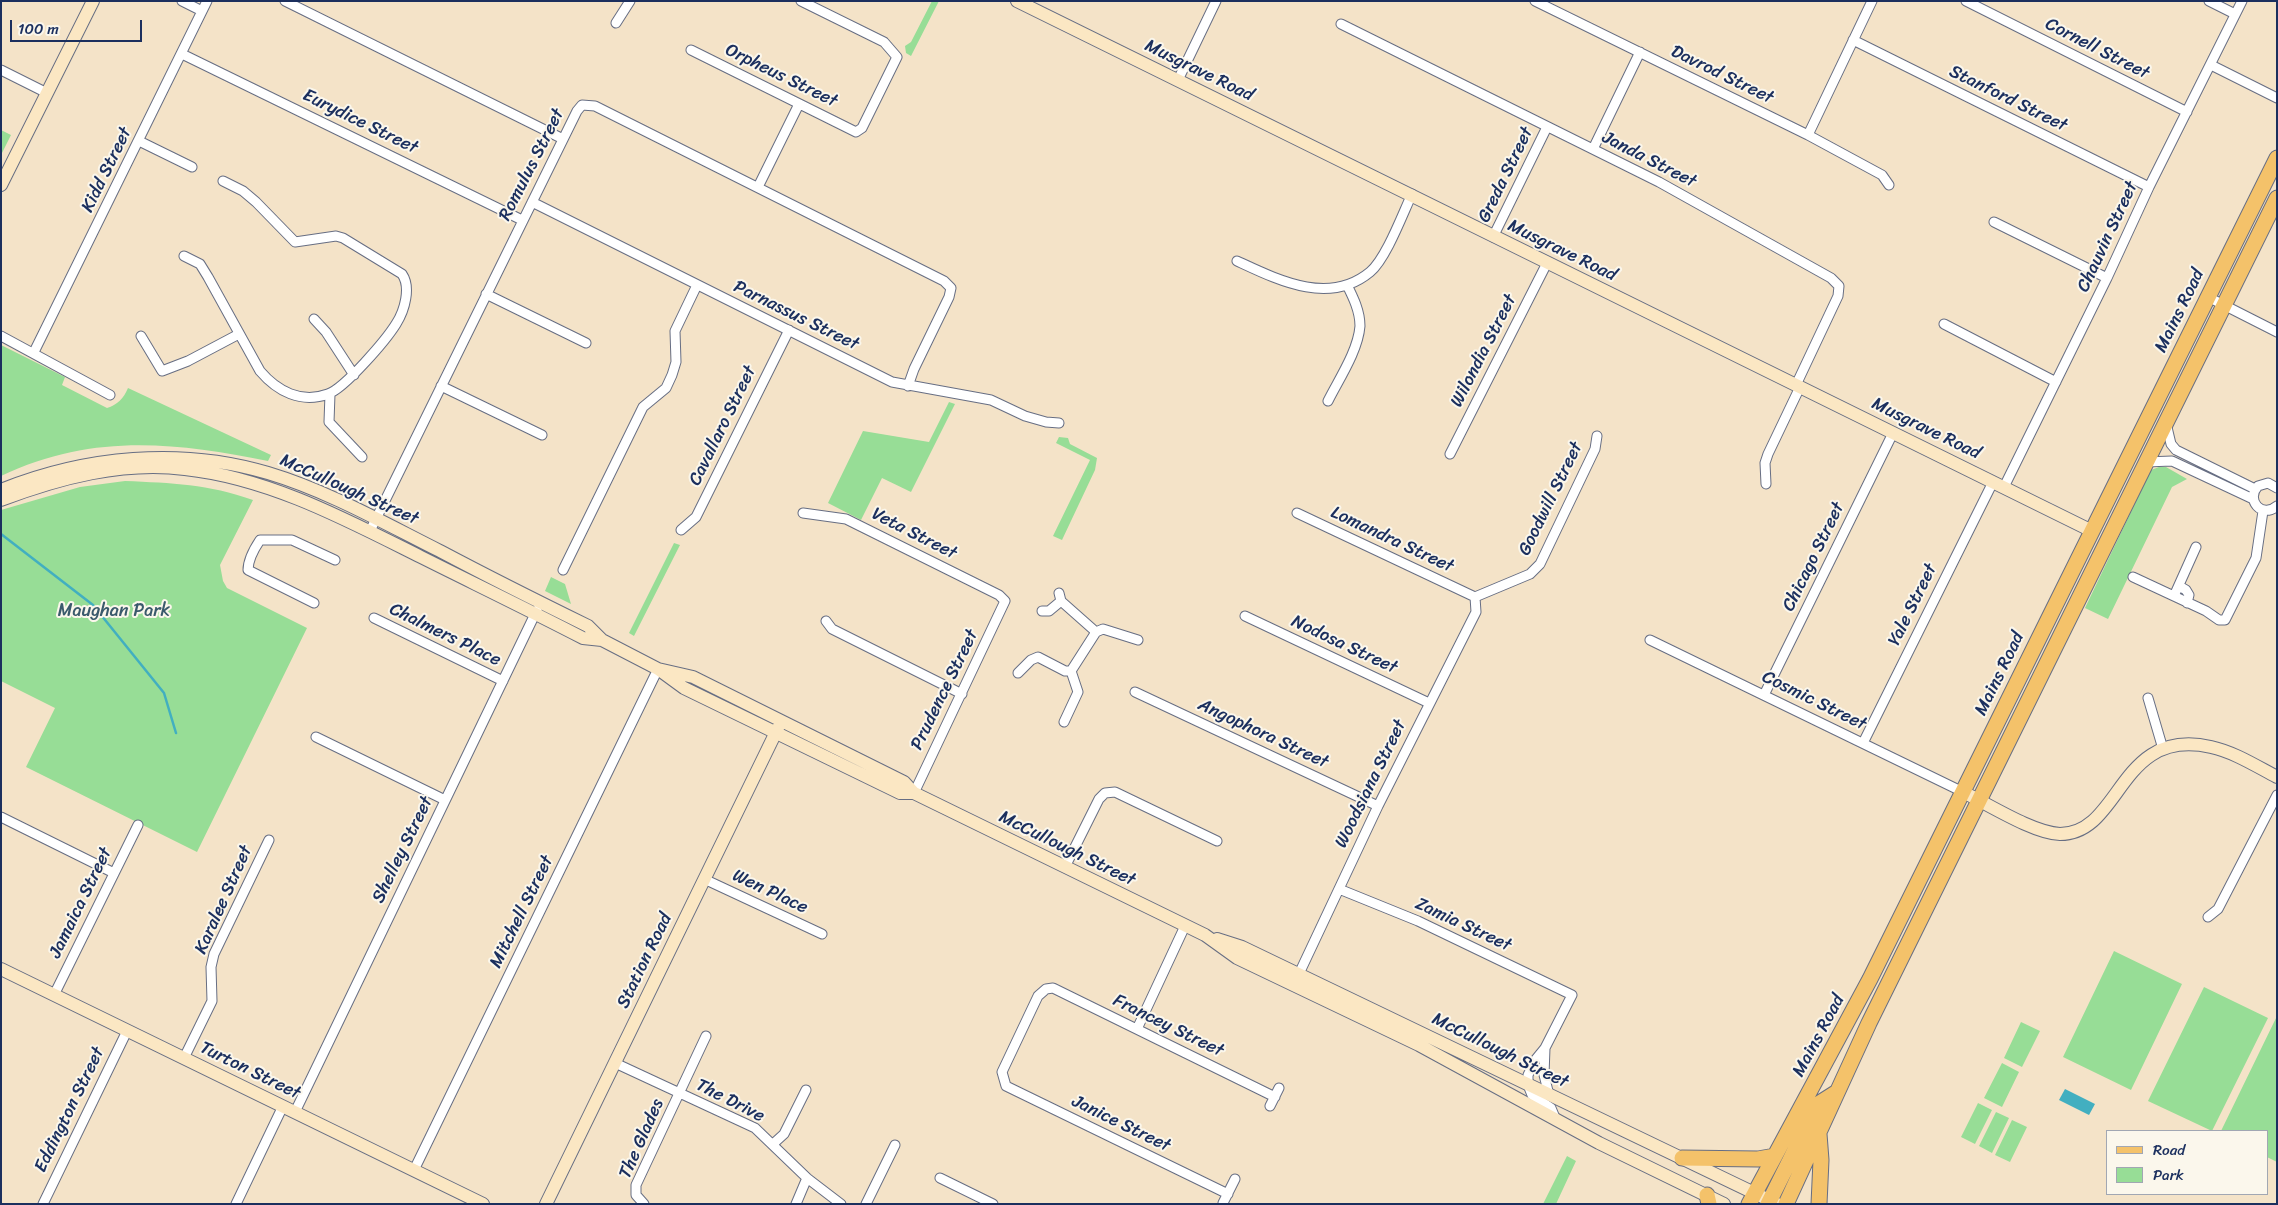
<!DOCTYPE html>
<html>
<head>
<meta charset="utf-8">
<style>
  body { margin:0 }
  #map { position:relative; width:2278px; height:1205px; overflow:hidden; background:#f4e3c8; font-family:Sriracha,sans-serif }
  canvas { display:block }
  .frame { position:absolute; inset:0; border:2px solid #1b2f5e; pointer-events:none }
  .legend { position:absolute; left:2106px; top:1130px; width:162px; height:65px; box-sizing:border-box; background:#fbf7ec; border:1px solid #a1a7b3; margin:0; padding:6px 9px; list-style:none; font-size:15px; color:#1b2f5e }
  .legend li { display:flex; align-items:center; gap:10px; height:25px }
  .legend b { width:25px; border:1px solid #a1a7b3 }
  .scale { position:absolute; left:10px; top:20px; width:132px; height:22px; box-sizing:border-box; border:2px solid #1b2f5e; border-top:0; padding-left:6px; font-size:15px; line-height:18px; white-space:nowrap; color:#1b2f5e; -webkit-text-stroke:4px #fbf7ec; paint-order:stroke }
</style>
</head>
<body>
<div id="map">
<canvas width="2278" height="1205"></canvas>
<div class="frame"></div>
<ul class="legend">
<li><b style="height:6px;background:#f4c26a"></b>Road</li>
<li><b style="height:14px;background:#97dd96"></b>Park</li>
</ul>
<div class="scale">100 m</div>
</div>
<script>
const c = document.querySelector('canvas').getContext('2d');
c.lineJoin = 'round';
function paint(path, color) {
  c.fillStyle = color;
  c.fill(path, 'evenodd');
}
function trace(path, color, width, dash) {
  c.strokeStyle = color;
  c.lineWidth = width;
  c.lineCap = dash ? 'butt' : 'round';
  c.setLineDash(dash || []);
  c.stroke(path);
}
function write(font, color, halo, rows, align = 'center') {
  c.font = font + ' Sriracha,sans-serif';
  c.lineWidth = 4;
  c.setLineDash([]);
  c.textBaseline = 'middle';
  c.strokeStyle = halo;
  c.fillStyle = color;
  for (const [text, x, y, turn = 0] of rows) {
    c.save();
    c.translate(x, y);
    c.rotate((+turn || 0) * Math.PI / 180);
    c.textAlign = isNaN(turn) ? turn : align;
    if (halo) c.strokeText(text, 0, 0);
    c.fillText(text, 0, 0);
    c.restore();
  }
}
paint(new Path2D(`
  M 932,1 L 939,1 L 911,56 L 906,53 L 905,46 L 911,42 Z
  M 1,130 L 11,135 L 1,155 Z
  M 1,345 L 65,377 L 62,385 L 107,408 C 117,405 124,398 128,388 L 271,455 L 268,461 C 174,442 91,433 1,476 Z
  M 949,402 L 955,404 L 911,492 L 882,478 L 861,520 L 828,503 L 863,431 L 929,442 Z
  M 1059,437 L 1068,438 L 1070,444 L 1097,458 L 1095,470 L 1062,540 L 1053,536 L 1090,460 L 1056,443 Z
  M 2159,467 L 2166,467 L 2187,479 L 2172,487 L 2108,619 L 2085,608 L 2151,470 Z
  M 125,481 C 172,483 208,484 253,500 L 220,565 L 223,581 L 227,588 L 307,628 L 197,852 L 26,767 L 55,708 L 1,681 L 1,510 L 80,487 Z
  M 674,543 L 680,545 L 634,636 L 629,633 Z
  M 551,577 L 565,584 L 571,604 L 545,591 Z
  M 2114,951 L 2182,984 L 2131,1090 L 2063,1057 Z
  M 2204,987 L 2268,1018 L 2212,1131 L 2148,1101 Z
  M 2277,1016 L 2277,1162 L 2267,1157 L 2267,1131 L 2221,1131 Z
  M 2021,1022 L 2040,1031 L 2022,1067 L 2004,1058 Z
  M 2002,1063 L 2019,1072 L 2002,1107 L 1984,1098 Z
  M 1978,1103 L 1992,1110 L 1975,1144 L 1961,1137 Z
  M 1996,1112 L 2009,1118 L 1992,1153 L 1979,1146 Z
  M 2012,1120 L 2027,1127 L 2010,1162 L 1995,1155 Z
  M 1567,1156 L 1576,1161 L 1556,1204 L 1543,1204 Z`), '#97dd96');
paint(new Path2D(`
  M 2065,1089 L 2095,1104 L 2089,1115 L 2059,1100 Z`), '#42afc0');
trace(new Path2D(`
  M 1,534 L 93,605 L 164,693 L 176,733`), '#42afc0', 2.5);
const street = new Path2D(`
  M 182,1 L 202,11
  M 285,1 L 563,139
  M 1535,1 L 1808,135 L 1882,175 L 1889,185
  M 1966,1 L 2187,112
  M 2209,1 L 2235,14
  M 616,23 L 630,1
  M 1341,24 L 1659,182 L 1831,278 L 1839,286 L 1838,296 L 1796,385
  M 1853,40 L 2149,187
  M 691,50 L 856,132 L 862,128 L 897,57 L 884,42 L 801,1
  M 182,54 L 522,220
  M 2211,65 L 2277,98
  M 1,70 L 47,93
  M 1178,80 L 1216,1
  M 1808,135 L 1872,1
  M 139,141 L 192,167
  M 1593,149 L 1640,52
  M 758,187 L 799,104
  M 532,202 L 892,382 L 991,400 L 1025,416 L 1046,422 L 1059,423
  M 1994,222 L 2107,278
  M 1493,237 L 1547,127
  M 184,256 L 200,264 L 208,277 L 260,371 C 277,391 301,404 328,394 C 345,388 386,340 396,324 C 405,310 411,287 402,274 L 343,238 L 336,236 L 295,242 L 256,202 L 243,191 L 223,181
  M 1237,261 C 1278,280 1329,306 1370,272 C 1386,259 1403,213 1412,194
  M 486,294 L 586,343
  M 2208,297 L 2277,332
  M 314,319 L 326,332 L 354,375
  M 1944,324 L 2056,382
  M 1,336 L 110,395
  M 141,336 L 162,371 L 188,361 L 239,334
  M 34,352 L 207,1
  M 441,386 L 542,435
  M 330,394 L 329,422 L 362,457
  M 1328,401 C 1339,379 1358,351 1360,326 C 1360,311 1353,297 1347,285
  M 2166,423 L 2171,444 L 2176,450 L 2255,489
  M 1450,454 L 1547,263
  M 2146,462 L 2172,461 L 2253,499
  M 1766,484 L 1765,463 L 1768,454 L 1800,387
  M 2004,487 L 2107,278 L 2149,187 L 2242,1
  M 2277,488 L 2268,483 L 2258,486 C 2245,500 2262,519 2277,506
  M 803,513 L 846,519 L 999,595 L 1005,601 L 914,793
  M 1297,513 L 1475,597
  M 681,530 L 696,517 L 789,330
  M 370,531 L 577,111 L 582,105 L 595,106 L 944,281 L 951,288 L 949,297 L 914,369 L 908,386
  M 563,570 L 643,407 L 666,388 L 672,375 L 676,362 L 675,331 L 697,285
  M 2133,577 L 2206,611 L 2219,620 L 2225,620 L 2256,558 L 2263,511
  M 2179,586 L 2186,590 L 2189,595 L 2187,603
  M 1059,593 L 1061,601 L 1096,632
  M 2174,596 L 2196,547
  M 1475,597 L 1530,574 L 1540,564 L 1595,449 L 1597,436
  M 314,603 L 248,570 C 248,560 254,549 260,540 L 292,540 L 335,560
  M 1042,611 L 1049,611 L 1061,601
  M 1245,616 L 1429,703
  M 374,618 L 503,681
  M 826,621 L 832,629 L 962,694
  M 1650,640 L 1963,792
  M 1018,673 L 1031,660 L 1038,657 L 1065,671 L 1071,671
  M 1135,692 L 1378,806
  M 1764,695 L 1893,433
  M 2148,698 L 2163,749
  M 1064,722 L 1078,692 L 1071,671 L 1096,632 L 1103,629 L 1138,640
  M 316,737 L 445,800
  M 1863,743 L 1993,482
  M 1,817 L 114,873
  M 1065,867 L 1099,799 L 1105,793 L 1115,792 L 1217,841
  M 704,879 L 822,934
  M 1339,889 L 1418,921 L 1572,995 L 1545,1048 L 1536,1059 L 1528,1075 L 1528,1085 L 1532,1095 L 1551,1108 L 1556,1120
  M 2208,917 L 2218,909 L 2277,795
  M 1297,978 L 1378,806 L 1476,612 L 1475,597
  M 54,995 L 138,825
  M 1137,1029 L 1185,926
  M 1545,1048 L 1544,1075 L 1549,1095
  M 184,1058 L 212,1001 L 211,967 L 214,954 L 269,840
  M 615,1063 L 755,1128 L 807,1178 L 841,1204
  M 1270,1106 L 1279,1088
  M 295,1112 L 537,610
  M 773,1144 L 784,1134 L 806,1090
  M 414,1170 L 658,669
  M 940,1178 L 993,1204
  M 1228,1194 L 1006,1086 L 1002,1072 L 1038,996 L 1046,989 L 1053,988 L 1275,1097
  M 1223,1203 L 1235,1179
  M 43,1204 L 127,1031
  M 236,1204 L 283,1106
  M 644,1204 L 636,1195 L 636,1185 L 706,1036
  M 796,1204 L 807,1178
  M 866,1204 L 895,1145`);
const secondary = new Path2D(`
  M 1017,1 L 2092,531
  M 1,185 L 93,1
  M 1,490 C 85,456 181,447 268,473 C 328,491 384,523 440,551 C 489,577 539,602 588,626 L 602,640 L 658,669 L 684,688 L 900,793 L 914,793
  M 1,500 C 59,478 123,461 185,469 C 269,478 347,520 421,557 C 475,584 529,610 583,638 L 602,640
  M 658,669 L 693,677 L 904,782 L 914,793 L 1205,935 L 1237,958 L 1419,1045 L 1599,1143 L 1724,1204
  M 1963,792 C 1988,804 2033,833 2060,834 C 2122,834 2118,726 2211,747 C 2234,752 2256,766 2277,777
  M 1217,939 L 1242,947 L 1777,1204
  M 1,969 L 483,1204
  M 546,1204 L 778,728`);
const primary = new Path2D(`
  M 1682,1158 L 1758,1159 L 1775,1156
  M 1707,1195 L 1709,1204
  M 1749,1204 L 1870,979 L 2277,158
  M 1768,1204 L 1818,1104 L 1837,1092
  M 1786,1204 L 1869,1023 L 2277,198
  M 1819,1204 L 1821,1160 L 1819,1134`);
trace(street, '#676e83', 11);
trace(secondary, '#676e83', 14);
trace(primary, '#676e83', 17);
trace(street, '#fff', 9);
trace(secondary, '#fbe7c3', 12);
trace(primary, '#f4c26a', 15);
write('18px', '#1b2f5e', '#fbf7ec', [
  ["Cornell Street",2097,49,27],
  ["Musgrave Road",1199,71,26],
  ["Davrod Street",1722,75,26],
  ["Orpheus Street",781,76,26],
  ["Stanford Street",2008,99,26],
  ["Eurydice Street",360,122,26],
  ["Janda Street",1649,160,27],
  ["Romulus Street",532,165,-63],
  ["Kidd Street",107,170,-64],
  ["Greda Street",1506,175,-64],
  ["Chauvin Street",2108,237,-65],
  ["Musgrave Road",1562,251,26],
  ["Mains Road",2180,311,-64],
  ["Parnassus Street",796,316,26],
  ["Wilondia Street",1484,351,-63],
  ["Cavallaro Street",723,426,-64],
  ["Musgrave Road",1926,429,26],
  ["McCullough Street",349,490,24],
  ["Goodwill Street",1551,499,-64],
  ["Veta Street",914,534,27],
  ["Lomandra Street",1392,540,25],
  ["Chicago Street",1814,557,-64],
  ["Yale Street",1913,605,-64],
  ["Chalmers Place",445,635,26],
  ["Nodosa Street",1344,645,25],
  ["Mains Road",2000,674,-64],
  ["Prudence Street",945,690,-64],
  ["Cosmic Street",1814,701,26],
  ["Angophora Street",1263,734,25],
  ["Woodsiana Street",1371,784,-64],
  ["McCullough Street",1067,849,26],
  ["Shelley Street",403,850,-64],
  ["Wen Place",770,892,25],
  ["Karalee Street",224,900,-66],
  ["Jamaica Street",81,903,-64],
  ["Mitchell Street",522,912,-64],
  ["Zamia Street",1463,925,25],
  ["Station Road",645,961,-64],
  ["Francey Street",1168,1026,26],
  ["Mains Road",1819,1036,-62],
  ["McCullough Street",1500,1051,26],
  ["Turton Street",250,1071,26],
  ["The Drive",730,1101,27],
  ["Eddington Street",70,1110,-64],
  ["Janice Street",1121,1124,26],
  ["The Glades",642,1139,-66]
]);
write('18px', '#3a5a6c', '#fbf7ec', [
  ["Maughan Park",114,611]
]);
</script>
</body>
</html>
